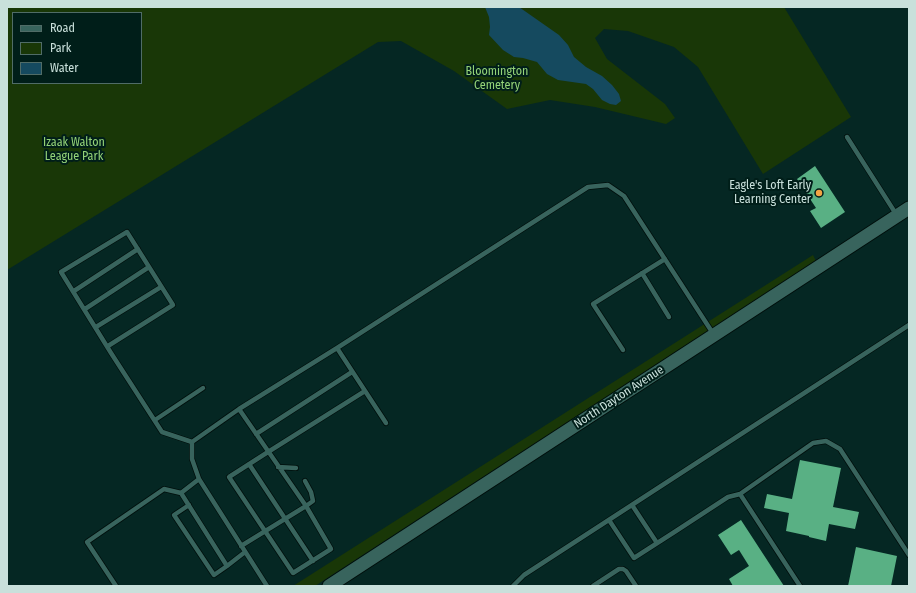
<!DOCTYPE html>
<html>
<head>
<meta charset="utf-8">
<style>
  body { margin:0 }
  #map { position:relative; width:916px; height:593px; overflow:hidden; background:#052723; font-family:"Fira Sans Condensed",sans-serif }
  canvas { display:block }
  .frame { position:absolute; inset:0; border:8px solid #c9e0db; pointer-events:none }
  .legend { position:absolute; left:12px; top:12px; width:130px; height:72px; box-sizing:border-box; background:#001e19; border:1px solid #506c67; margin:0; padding:5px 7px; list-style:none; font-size:12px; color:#c9e0db }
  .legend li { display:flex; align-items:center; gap:8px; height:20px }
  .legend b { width:20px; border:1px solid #506c67 }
</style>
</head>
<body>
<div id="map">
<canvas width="916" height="593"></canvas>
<div class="frame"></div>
<ul class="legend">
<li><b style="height:5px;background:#38645d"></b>Road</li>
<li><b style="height:11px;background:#193707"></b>Park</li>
<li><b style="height:11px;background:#154a5f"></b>Water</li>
</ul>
</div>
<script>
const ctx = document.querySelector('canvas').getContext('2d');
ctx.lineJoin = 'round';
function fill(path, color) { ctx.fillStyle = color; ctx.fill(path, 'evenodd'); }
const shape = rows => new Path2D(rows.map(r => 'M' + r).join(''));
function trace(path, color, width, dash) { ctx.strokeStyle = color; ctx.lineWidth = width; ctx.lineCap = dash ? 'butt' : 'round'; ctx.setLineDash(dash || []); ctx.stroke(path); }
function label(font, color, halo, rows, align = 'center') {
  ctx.font = font + ' "Fira Sans Condensed",sans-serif'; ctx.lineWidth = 4; ctx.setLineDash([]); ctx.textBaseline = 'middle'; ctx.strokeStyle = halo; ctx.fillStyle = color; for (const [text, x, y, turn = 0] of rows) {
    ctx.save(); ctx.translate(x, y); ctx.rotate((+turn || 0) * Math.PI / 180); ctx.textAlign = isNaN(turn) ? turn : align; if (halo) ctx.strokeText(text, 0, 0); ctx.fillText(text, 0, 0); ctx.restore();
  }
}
const green = shape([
  [7,7,784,7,851,117,763,174,698,67,674,47,628,31,604,29,595,38,607,59,665,104,675,118,666,124,595,107,550,100,507,109,454,71,401,41,378,42,7,270],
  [13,13,141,13,141,83,13,83],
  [813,255,816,261,315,586,293,586]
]);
const water = shape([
  [485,7,519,7,559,35,568,45,574,57,586,67,602,76,612,85,619,94,621,101,616,105,610,104,602,100,593,89,586,84,558,80,547,74,537,62,523,58,514,57,503,50,489,35,490,27,489,17]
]);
const building = shape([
  [815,166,845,212,821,228,810,211,816,208,797,179],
  [800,460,841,468,833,507,859,512,855,529,829,524,826,541,809,537,809,536,786,531,789,513,764,508,767,494,792,499],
  [741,520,784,586,733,586,729,579,749,566,739,550,731,555,718,535],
  [856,547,897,556,891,586,848,586]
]);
const service = shape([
  [847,137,896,214],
  [642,273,669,317],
  [74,291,138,249],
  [85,309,149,267],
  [96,327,161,287],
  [108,346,173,305,127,232,61,272,111,353,162,432,192,442],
  [337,348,386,423],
  [623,350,593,304,665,259],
  [155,420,203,388],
  [256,434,352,372],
  [249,464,313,561],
  [278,467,296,468],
  [199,479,192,459,192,442,239,409],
  [305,481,311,492,313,501,306,506,331,549,293,573,229,477,268,452,365,391],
  [740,494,800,586],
  [189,505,174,515,214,575,227,566],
  [632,505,657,543],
  [609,520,634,558,676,531,728,497,740,494,813,443,826,441,840,449,909,555],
  [241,546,306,506,239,409,337,348,588,187,608,185,624,196,714,335],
  [245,552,227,566,181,493,199,479,267,586],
  [116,586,87,542,164,489,181,493],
  [513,586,524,575,909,325],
  [593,586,619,569,623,569,626,571,636,586]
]);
const secondary = shape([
  [329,586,909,208]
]);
const markers = [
  [819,193,4,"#f3a443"]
];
const parkNames = [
  ["Bloomington",497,72],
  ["Cemetery",497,86],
  ["Izaak Walton",74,143],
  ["League Park",74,157]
];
const poiNames = [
  ["Eagle's Loft Early",811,186],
  ["Learning Center",811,200]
];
const streetNames = [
  ["North Dayton Avenue",619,397,-33]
];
fill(green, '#193707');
fill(water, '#154a5f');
fill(building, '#59b084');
trace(service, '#000f0c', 6);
trace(secondary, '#000f0c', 15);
trace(service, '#38645d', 4.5);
trace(secondary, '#38645d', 13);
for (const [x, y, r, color] of markers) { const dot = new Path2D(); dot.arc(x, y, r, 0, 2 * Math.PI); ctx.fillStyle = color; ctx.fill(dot); trace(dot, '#001e19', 1.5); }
label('12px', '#94d378', '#001e19', parkNames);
label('12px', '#c9e0db', '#001e19', poiNames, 'right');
label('12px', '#c9e0db', '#001e19', streetNames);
</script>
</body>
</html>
